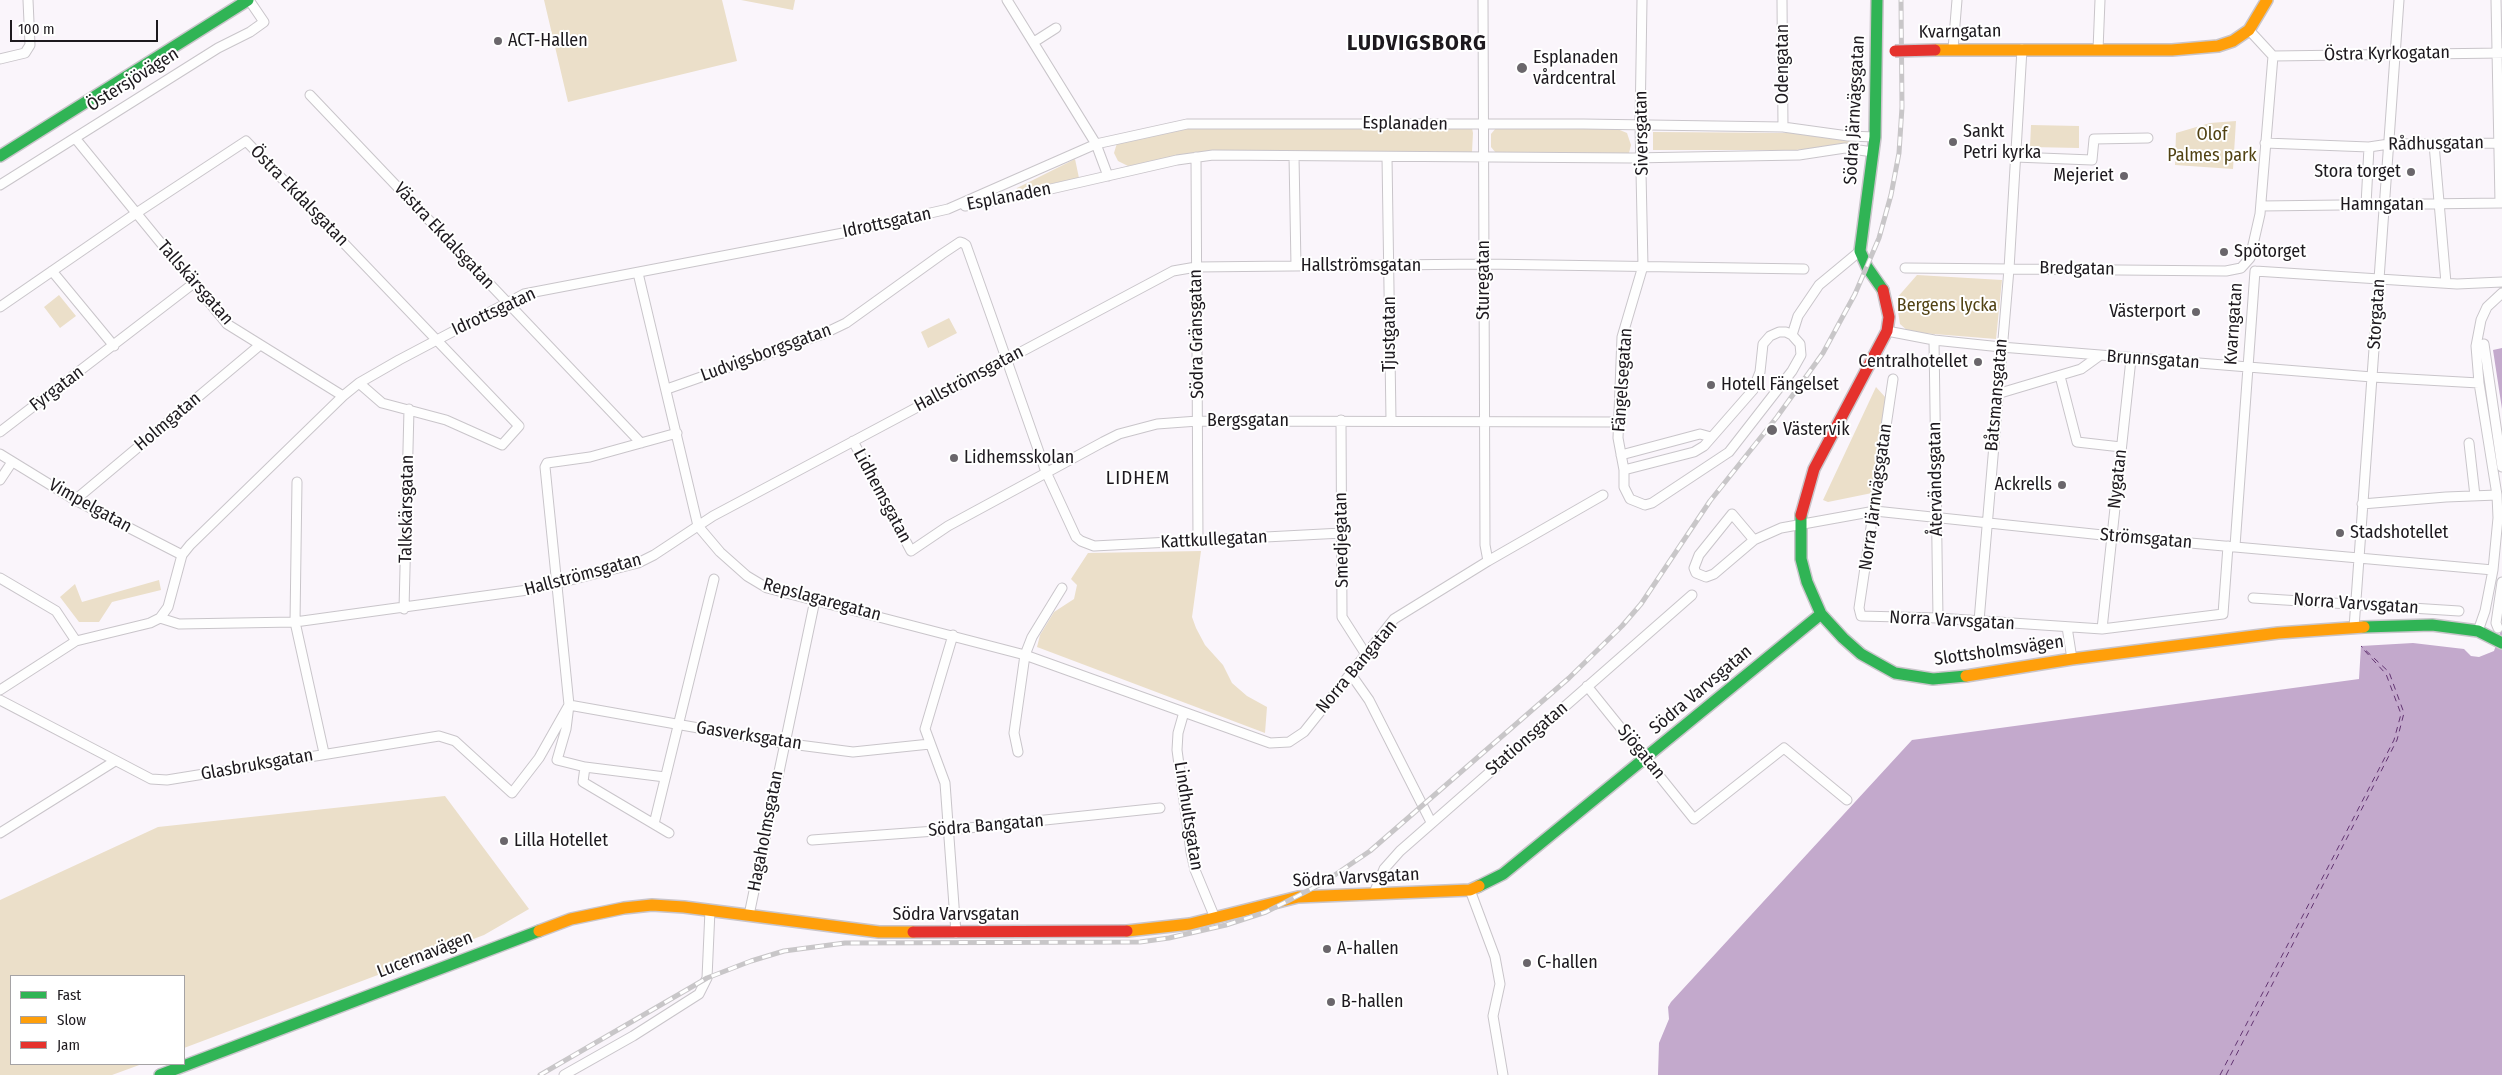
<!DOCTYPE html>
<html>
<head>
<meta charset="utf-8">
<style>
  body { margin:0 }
  #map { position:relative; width:2502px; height:1075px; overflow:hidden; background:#faf5fb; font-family:"Fira Sans Condensed",sans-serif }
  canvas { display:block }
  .legend { position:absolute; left:10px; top:975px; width:175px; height:90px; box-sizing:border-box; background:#fff; border:1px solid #a5a3a5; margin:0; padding:6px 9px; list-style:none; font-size:15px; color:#1d191e }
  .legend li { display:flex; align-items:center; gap:10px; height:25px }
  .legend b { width:25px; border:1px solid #a5a3a5 }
  .scale { position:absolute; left:10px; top:20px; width:148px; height:22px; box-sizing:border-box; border:2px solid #1d191e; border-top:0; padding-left:6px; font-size:15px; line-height:18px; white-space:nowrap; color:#1d191e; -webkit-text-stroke:4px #fff; paint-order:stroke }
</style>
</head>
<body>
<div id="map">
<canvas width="2502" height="1075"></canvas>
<ul class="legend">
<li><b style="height:6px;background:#30b455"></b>Fast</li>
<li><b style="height:6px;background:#ff9f0a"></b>Slow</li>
<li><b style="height:6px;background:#e5322d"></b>Jam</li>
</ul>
<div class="scale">100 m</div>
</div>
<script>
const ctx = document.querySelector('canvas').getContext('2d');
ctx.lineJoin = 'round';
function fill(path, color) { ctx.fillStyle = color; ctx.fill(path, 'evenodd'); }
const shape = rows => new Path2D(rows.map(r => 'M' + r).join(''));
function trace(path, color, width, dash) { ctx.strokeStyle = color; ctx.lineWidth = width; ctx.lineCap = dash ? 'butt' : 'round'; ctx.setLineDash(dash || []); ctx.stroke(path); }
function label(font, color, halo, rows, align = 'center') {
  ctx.font = font + ' "Fira Sans Condensed",sans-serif'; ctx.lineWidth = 4; ctx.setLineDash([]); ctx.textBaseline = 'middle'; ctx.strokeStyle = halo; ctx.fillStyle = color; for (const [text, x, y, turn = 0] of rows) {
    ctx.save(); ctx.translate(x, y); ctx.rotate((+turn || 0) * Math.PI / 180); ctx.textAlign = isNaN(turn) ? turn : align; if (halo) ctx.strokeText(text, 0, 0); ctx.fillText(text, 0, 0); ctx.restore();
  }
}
const green = shape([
  [544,0,722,0,737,61,568,102],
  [741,0,795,0,793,10],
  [2236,121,2233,169,2175,165,2176,133,2210,123],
  [2031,125,2079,126,2079,148,2030,147],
  [1202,127,1472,128,1473,133,1472,152,1200,152,1128,166,1118,161,1114,153,1117,143,1177,130],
  [1496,128,1615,128,1627,133,1631,145,1629,153,1496,153,1491,147,1491,134],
  [1653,132,1798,133,1850,140,1850,144,1796,150,1653,150],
  [1075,159,1079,178,1016,191,1017,188],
  [1917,275,2002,280,1996,339,1909,332,1900,324,1896,299],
  [59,295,76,316,60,328,44,307],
  [949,318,957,333,928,348,921,332],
  [1876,387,1886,398,1872,493,1828,502,1823,500],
  [1201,551,1192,617,1196,628,1205,645,1223,665,1232,683,1247,696,1267,707,1265,733,1037,647,1040,635,1054,612,1074,599,1077,585,1071,579,1088,553],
  [159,580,161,590,112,602,99,622,79,622,60,597,75,584,82,602],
  [445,796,529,909,484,935,184,1048,184,976,11,976,11,1064,142,1064,112,1075,0,1075,0,900,158,827]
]);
const water = shape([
  [2502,348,2502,409,2493,350],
  [2502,627,2502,1075,1658,1075,1659,1043,1669,1019,1668,1007,1671,1002,1912,740,2359,679,2361,646,2413,643,2464,649,2471,656,2479,657,2494,651]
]);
const ferry = shape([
  [2220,1075,2394,740,2401,714,2386,674,2364,650],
  [2226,1075,2397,740,2404,713,2389,672,2361,646]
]);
const street = shape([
  [1007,0,1096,144,1108,176],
  [1483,0,1485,545,1488,561],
  [1782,0,1783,127],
  [2496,0,2500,203],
  [1034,42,1056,28],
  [1953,49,1957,0],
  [2098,50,2100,0],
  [2273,56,2502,53],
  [0,59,25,53,30,45,28,0],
  [310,95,641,443],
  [75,138,227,324,343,396],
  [2265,143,2369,147,2389,144,2502,143],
  [2434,144,2446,283],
  [1294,156,1296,266],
  [1196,157,1198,541],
  [1387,157,1391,420],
  [2015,157,2092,160,2094,139,2148,138],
  [0,185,218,48,250,32,264,22,249,0],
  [2366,205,2369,147],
  [965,206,1029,194,1177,160,1213,155,1632,158,1799,155,1845,148,1873,152],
  [2261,206,2502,203],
  [1905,268,2226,271,2241,268,2250,258,2260,214,2273,56,2249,30],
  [52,271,114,346],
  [2255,271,2457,284,2502,282],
  [638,273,698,526,720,552,747,576,767,588,1025,655,1270,743,1289,742,1304,732,1394,619,1488,561,1603,495],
  [0,307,135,214,246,141,519,426,502,445,446,420,382,403,359,383],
  [1887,331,1934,340,2001,347,2372,377,2479,383],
  [1792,335,1798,316,1819,285,1860,251],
  [1934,340,1938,618],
  [2484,344,2502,467],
  [2060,376,2077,442,2121,447],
  [1893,379,1859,608,1861,616,1938,618,2102,629,2223,614,2228,546],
  [667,389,823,334,846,323,942,254,960,242,963,243,966,245,993,321,1046,472,1076,537,1081,541,1094,546,1342,533],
  [1997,394,2081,369,2099,356],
  [1341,420,1342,617,1365,653],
  [0,432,194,283],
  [853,441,911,551,948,526,1103,442,1119,434,1157,424,1198,421,1618,422],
  [2469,443,2475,496],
  [0,454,75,500,182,555],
  [1621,455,1700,434,1711,437],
  [1624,470,1694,452,1704,446,1753,390,1760,372,1763,344,1770,336,1779,332,1786,332,1792,335,1800,344,1801,355,1792,371,1729,452,1652,503,1645,505,1630,499,1624,487,1624,470,1618,438,1622,337,1643,266,1640,125,1642,0],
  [0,480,12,462],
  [297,482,295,622,324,753],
  [75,500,260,345],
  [2362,504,2446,497,2497,495],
  [1754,540,1732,514,1699,555,1694,568,1696,573,1706,577,1714,574,1754,540,1781,528,1875,511,2112,536,2493,570],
  [2235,546,2255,271],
  [0,578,56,611,76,641],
  [2253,598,2459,611],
  [404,609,409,409],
  [160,618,179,624,295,622,535,589,638,563,654,555,713,516,1173,271,1196,267,1484,264,1804,269],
  [1979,621,2009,269,2022,49],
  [2067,627,2072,659],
  [2354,628,2399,0],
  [2498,628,2496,623,2502,582],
  [2102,629,2131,359],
  [2478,631,2485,611,2493,570,2498,518,2497,495,2479,383,2476,346,2481,320,2487,307,2502,293],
  [953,635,925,729,945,783,956,933],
  [1350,673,1369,700,1431,822],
  [1587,686,1694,819,1784,748,1847,800],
  [0,690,76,641,150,623,160,618,168,607,182,555,190,545,343,396,359,383,399,360,524,294,843,233,948,209,1096,144,1187,124,1583,124,1783,127,1848,136,1875,137],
  [0,700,151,779,167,780,439,736,455,741,512,793,539,758,569,705,545,467,547,463,590,457,677,433],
  [1184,712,1178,733,1177,750,1191,852,1195,870,1215,918],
  [1018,752,1014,733,1025,655,1032,637,1062,588],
  [585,767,665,777],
  [654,824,714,579],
  [0,833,115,761],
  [669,833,583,782,585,767,557,760,566,729,569,705,783,743,853,752,930,744],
  [812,840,949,830,1160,808],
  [1470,890,1495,957,1500,984,1493,1016,1503,1075],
  [1374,893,1384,869,1400,851,1692,595],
  [749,915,815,600],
  [564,1075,633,1036,699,994,707,978,710,910]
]);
const fast = shape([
  [1877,0,1875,137,1860,251,1867,267,1883,290],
  [0,156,248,0],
  [1801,515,1801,559,1807,582,1821,614,1843,638,1861,654,1895,673,1933,679,1966,676],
  [2364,627,2432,625,2478,631,2502,643],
  [1479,886,1503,874,1821,614],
  [160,1075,539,931]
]);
const slow = shape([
  [1935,50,2172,50,2218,46,2233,41,2249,30,2267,0],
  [1966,676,2072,659,2278,633,2364,627],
  [539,931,571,919,624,908,652,905,684,907,879,932,913,932],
  [1127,931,1190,924,1298,897,1470,890,1479,886]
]);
const jam = shape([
  [1801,515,1814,469,1887,331,1889,317,1883,290],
  [913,932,1127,931]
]);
const rail = shape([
  [540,1075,707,978,751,961,784,951,845,943,1140,942,1169,938,1226,925,1266,912,1323,883,1370,851,1569,678,1622,626,1641,604,1710,501,1777,417,1823,353,1855,294,1879,238,1891,195,1899,153,1902,107,1901,0]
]);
const jamBridge = shape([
  [1895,51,1935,50]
]);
const markers = [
  [498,41,5,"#6a666b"],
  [1522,68,6,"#6a666b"],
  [1953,142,5,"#6a666b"],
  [2411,172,5,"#6a666b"],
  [2124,176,5,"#6a666b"],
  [2224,252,5,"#6a666b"],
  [2196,312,5,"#6a666b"],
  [1978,362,5,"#6a666b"],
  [1711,385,5,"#6a666b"],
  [1772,430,6,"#6a666b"],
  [954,458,5,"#6a666b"],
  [2062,485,5,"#6a666b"],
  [2340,533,5,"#6a666b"],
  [504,841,5,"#6a666b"],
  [1327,949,5,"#6a666b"],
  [1527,963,5,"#6a666b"],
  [1331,1002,5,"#6a666b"]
];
const streetNames = [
  ["Kvarngatan",1960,32,-1],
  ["Östra Kyrkogatan",2387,54,-1],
  ["Odengatan",1783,64,-90],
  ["Östersjövägen",133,80,-32],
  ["Södra Järnvägsgatan",1855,110,-87],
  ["Esplanaden",1405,124,1],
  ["Siversgatan",1642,133,-91],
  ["Rådhusgatan",2436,144,-1],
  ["Östra Ekdalsgatan",299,196,46],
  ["Esplanaden",1009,197,-11],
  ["Hamngatan",2382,205],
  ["Idrottsgatan",887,223,-12],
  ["Västra Ekdalsgatan",444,236,47],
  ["Hallströmsgatan",1361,266],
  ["Bredgatan",2077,269,1],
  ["Sturegatan",1484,280,-90],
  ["Tallskärsgatan",195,283,49],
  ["Idrottsgatan",494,312,-25],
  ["Storgatan",2377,314,-86],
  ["Kvarngatan",2234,324,-86],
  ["Södra Gränsgatan",1197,334,-91],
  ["Tjustgatan",1390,334,-90],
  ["Ludvigsborgsgatan",766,353,-20],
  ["Brunnsgatan",2153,360,4],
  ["Hallströmsgatan",969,379,-28],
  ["Fängelsegatan",1623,380,-86],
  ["Fyrgatan",57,389,-37],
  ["Båtsmansgatan",1997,395,-85],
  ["Bergsgatan",1248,421],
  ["Holmgatan",168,422,-40],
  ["Återvändsgatan",1936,479,-91],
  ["Nygatan",2118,479,-84],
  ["Lidhemsgatan",882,496,62],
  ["Norra Järnvägsgatan",1876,497,-82],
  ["Vimpelgatan",90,506,29],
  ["Talkskärsgatan",407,509,-89],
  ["Strömsgatan",2146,539,5],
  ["Kattkullegatan",1214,540,-3],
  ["Smedjegatan",1342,540,-91],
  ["Hallströmsgatan",583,575,-15],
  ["Repslagaregatan",822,600,15],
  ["Norra Varvsgatan",2356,604,4],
  ["Norra Varvsgatan",1952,621,3],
  ["Slottsholmsvägen",1999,651,-8],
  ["Norra Bangatan",1357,667,-50],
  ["Södra Varvsgatan",1701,690,-40],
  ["Gasverksgatan",749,736,9],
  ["Stationsgatan",1527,739,-41],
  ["Sjögatan",1641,752,51],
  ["Glasbruksgatan",257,765,-10],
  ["Lindhultsgatan",1188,816,81],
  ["Södra Bangatan",986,826,-5],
  ["Hagaholmsgatan",766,831,-79],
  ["Södra Varvsgatan",1356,878,-3],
  ["Södra Varvsgatan",956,915],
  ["Lucernavägen",425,955,-21]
];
const poiNames = [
  ["ACT-Hallen",508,41],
  ["Esplanaden",1533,58],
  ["vårdcentral",1533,79],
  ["Sankt",1963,132],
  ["Petri kyrka",1963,153],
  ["Stora torget",2401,172,"right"],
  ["Mejeriet",2114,176,"right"],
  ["Spötorget",2234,252],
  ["Västerport",2186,312,"right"],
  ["Centralhotellet",1968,362,"right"],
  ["Hotell Fängelset",1721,385],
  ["Västervik",1783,430],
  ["Lidhemsskolan",964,458],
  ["Ackrells",2052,485,"right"],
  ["Stadshotellet",2350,533],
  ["Lilla Hotellet",514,841],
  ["A-hallen",1337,949],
  ["C-hallen",1537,963],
  ["B-hallen",1341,1002]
];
const parkNames = [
  ["Olof",2212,135],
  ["Palmes park",2212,156],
  ["Bergens lycka",1947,306]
];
const neighbourhoodNames = [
  ["LIDHEM",1138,479]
];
const districtNames = [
  ["LUDVIGSBORG",1417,44]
];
fill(green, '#ebdfc9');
fill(water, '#c3a9cc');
trace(ferry, '#633572', 1, [6, 5]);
trace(street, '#c9c5ca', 11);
trace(fast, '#c9c5ca', 14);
trace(slow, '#c9c5ca', 14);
trace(jam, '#c9c5ca', 14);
trace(street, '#fefefe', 9);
trace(fast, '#30b455', 11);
trace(slow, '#ff9f0a', 11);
trace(jam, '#e5322d', 11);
trace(rail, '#c8c6c8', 5);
trace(rail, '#fff', 3, [9]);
trace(jamBridge, '#c9c5ca', 14, []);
trace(jamBridge, '#e5322d', 11);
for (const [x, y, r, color] of markers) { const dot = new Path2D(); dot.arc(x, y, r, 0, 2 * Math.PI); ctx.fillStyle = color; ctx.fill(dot); trace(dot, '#fff', 2); }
label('18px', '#1d191e', '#fff', streetNames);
label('18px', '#1d191e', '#fff', poiNames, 'left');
label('18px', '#514213', '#fff', parkNames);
ctx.letterSpacing = '1px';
label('19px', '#1d191e', '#fff', neighbourhoodNames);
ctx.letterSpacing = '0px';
ctx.letterSpacing = '1px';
label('bold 22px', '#1d191e', '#fff', districtNames);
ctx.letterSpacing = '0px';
</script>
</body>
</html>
